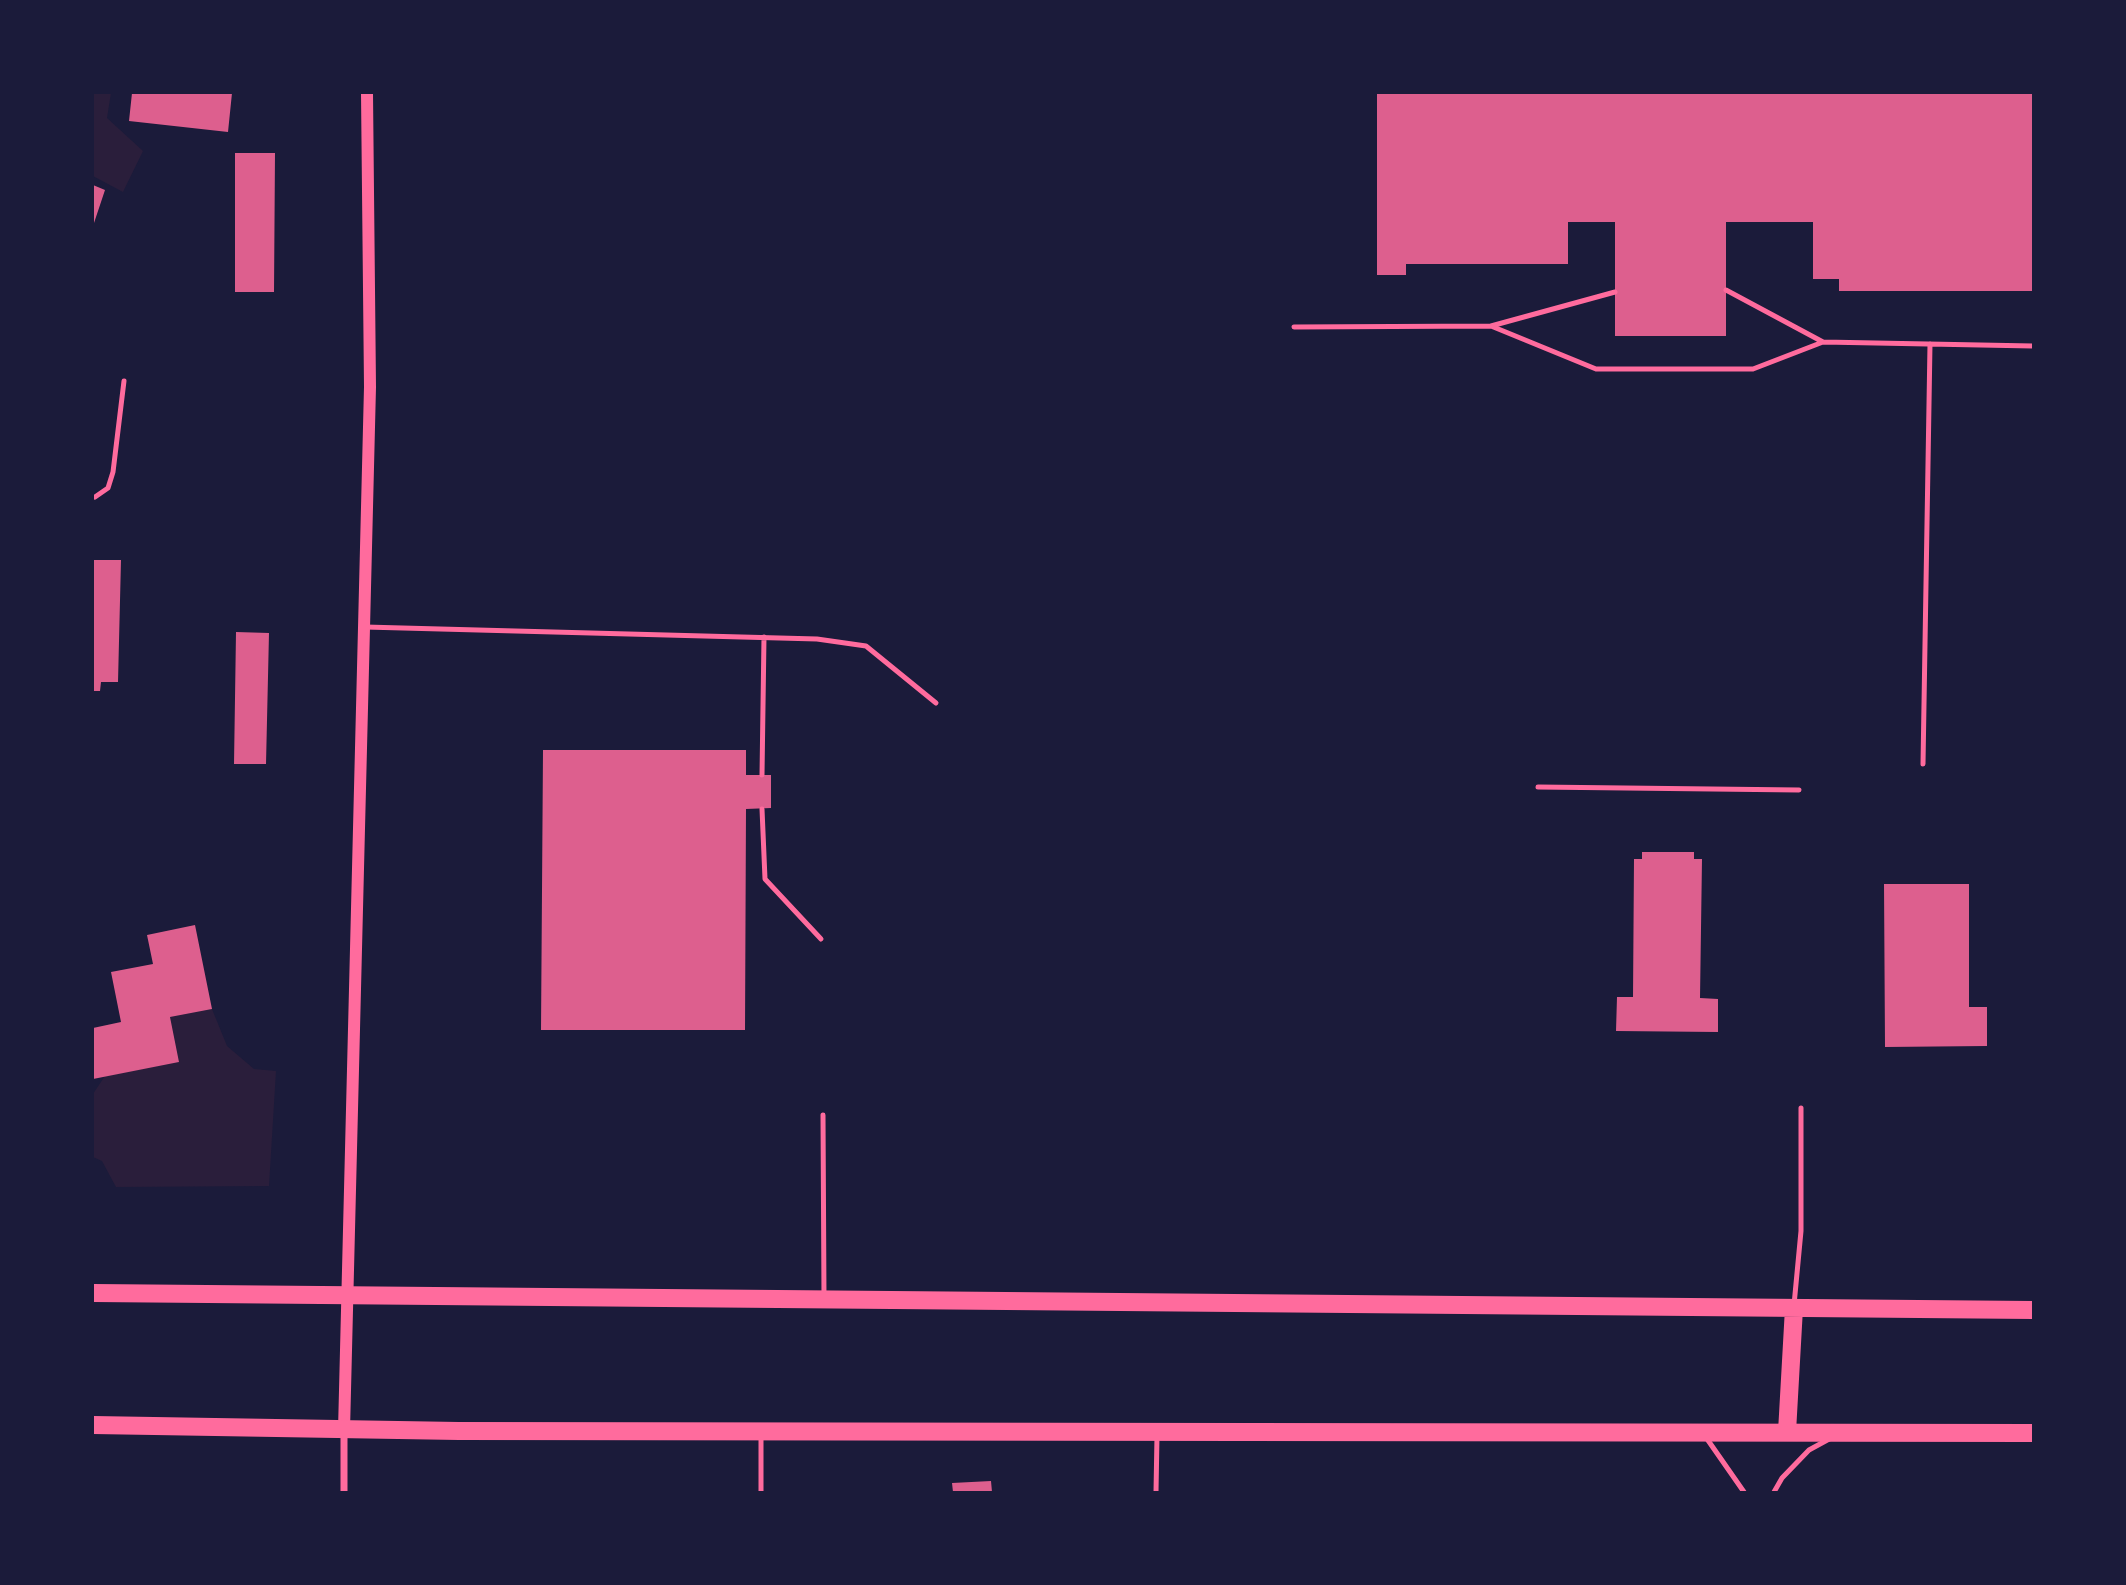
<!DOCTYPE html>
<html>
<head>
<meta charset="utf-8">
<style>
  body { margin:0 }
  #map { position:relative; width:2126px; height:1585px; overflow:hidden; background:#1b1b3a; font-family:Roboto,sans-serif }
  canvas { display:block }
  .frame { position:absolute; inset:0; border:94px solid #1b1b3a; pointer-events:none }
</style>
</head>
<body>
<div id="map">
<canvas width="2126" height="1585"></canvas>
<div class="frame"></div>
</div>
<script>
const ctx = document.querySelector('canvas').getContext('2d');
ctx.lineJoin = 'round';
function fill(path, color) { ctx.fillStyle = color; ctx.fill(path, 'evenodd'); }
const shape = rows => new Path2D(rows.map(r => 'M' + r).join(''));
function trace(path, color, width, dash) { ctx.strokeStyle = color; ctx.lineWidth = width; ctx.lineCap = dash ? 'butt' : 'round'; ctx.setLineDash(dash || []); ctx.stroke(path); }
const green = shape([
  [93,93,111,93,107,118,143,151,123,192,93,176],
  [212,1009,227,1046,254,1069,276,1071,269,1186,116,1187,102,1161,93,1157,93,1094,105,1076,179,1062,170,1017]
]);
const building = shape([
  [132,93,232,93,228,132,129,121],
  [1377,93,2033,93,2033,291,1839,291,1839,279,1813,279,1813,222,1726,222,1726,336,1615,336,1615,222,1568,222,1568,264,1406,264,1406,275,1377,275],
  [235,153,275,153,274,292,235,292],
  [93,185,105,190,93,226],
  [93,560,121,560,118,682,101,682,100,691,93,691],
  [236,632,269,633,266,764,234,764],
  [543,750,746,750,746,775,771,775,771,808,746,809,745,1030,541,1030],
  [1642,852,1694,852,1694,859,1702,859,1700,998,1718,999,1718,1032,1616,1031,1617,997,1633,997,1634,859,1642,859],
  [1884,884,1969,884,1969,1007,1987,1007,1987,1046,1885,1047],
  [195,925,212,1009,170,1017,179,1062,93,1079,93,1028,121,1022,111,972,153,964,147,935],
  [991,1481,992,1492,953,1492,952,1483]
]);
const service = shape([
  [1726,290,1823,342],
  [1491,326,1615,292],
  [1294,327,1491,326,1596,369,1753,369,1823,342,2033,346],
  [95,497,108,488,113,472,124,381],
  [365,627,817,639,866,646,936,703],
  [1923,764,1930,344],
  [762,775,764,637],
  [1538,787,1799,790],
  [762,809,765,879,821,939],
  [823,1115,824,1298],
  [1794,1305,1801,1231,1801,1108],
  [1705,1436,1744,1492],
  [761,1492,761,1434],
  [1156,1492,1157,1436],
  [1774,1492,1782,1478,1809,1450,1831,1438]
]);
const minor = shape([
  [344,1431,344,1492]
]);
const tertiary = shape([
  [344,1430,370,387,367,93]
]);
const primary = shape([
  [93,1293,2033,1310],
  [93,1425,459,1431,2033,1433],
  [1787,1432,1794,1308]
]);
fill(green, '#2a1e3b');
fill(building, '#dd5f8e');
trace(service, '#ff6b9d', 5);
trace(minor, '#ff6b9d', 7);
trace(tertiary, '#ff6b9d', 12);
trace(primary, '#ff6b9d', 18);
</script>
</body>
</html>
